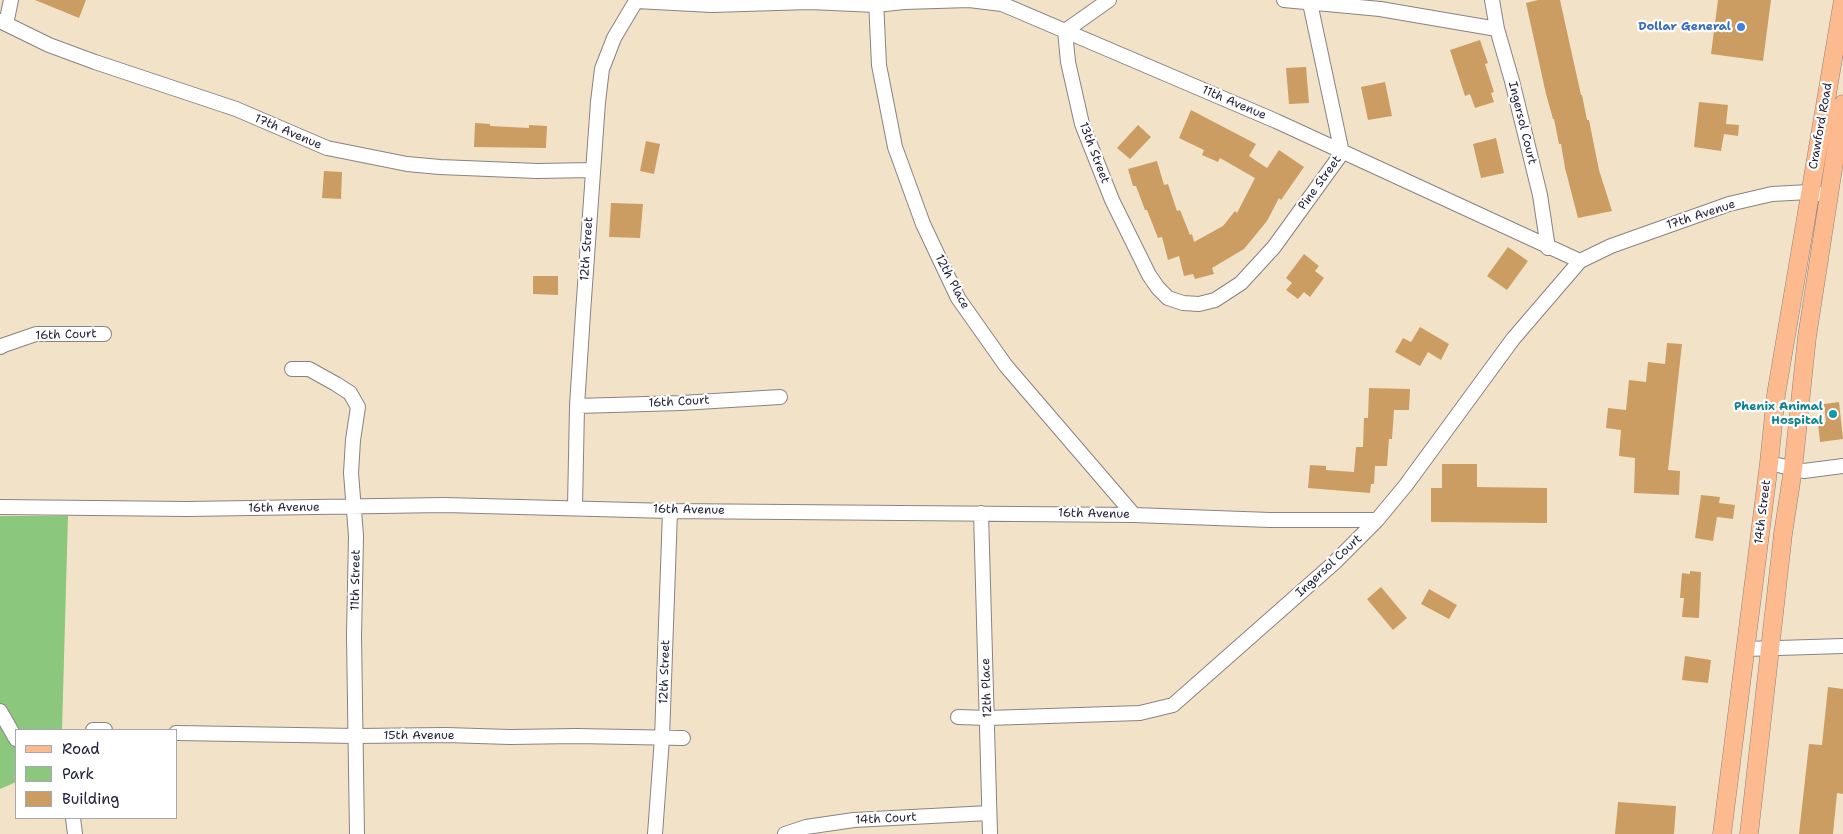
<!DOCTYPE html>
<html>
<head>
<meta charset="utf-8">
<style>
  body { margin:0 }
  #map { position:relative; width:1843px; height:834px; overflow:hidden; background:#f2e3c8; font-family:"Shantell Sans",sans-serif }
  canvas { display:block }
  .legend { position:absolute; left:15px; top:729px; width:162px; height:90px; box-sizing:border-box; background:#fff; border:1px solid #a7a7b1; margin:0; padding:6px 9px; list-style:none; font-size:15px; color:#22223b }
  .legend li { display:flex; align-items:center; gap:10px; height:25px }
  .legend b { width:25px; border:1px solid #a7a7b1 }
</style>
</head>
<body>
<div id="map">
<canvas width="1843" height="834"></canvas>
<ul class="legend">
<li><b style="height:6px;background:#fcba8e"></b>Road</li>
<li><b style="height:14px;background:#8bc87d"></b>Park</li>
<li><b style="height:14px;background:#cb9d62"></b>Building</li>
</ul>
</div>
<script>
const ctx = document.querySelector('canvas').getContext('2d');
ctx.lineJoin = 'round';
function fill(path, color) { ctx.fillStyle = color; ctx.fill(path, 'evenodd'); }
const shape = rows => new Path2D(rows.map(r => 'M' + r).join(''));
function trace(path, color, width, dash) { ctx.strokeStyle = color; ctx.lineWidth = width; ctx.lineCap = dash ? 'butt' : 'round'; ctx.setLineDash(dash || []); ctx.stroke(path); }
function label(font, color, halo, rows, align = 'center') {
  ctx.font = font + ' "Shantell Sans",sans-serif'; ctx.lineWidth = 4.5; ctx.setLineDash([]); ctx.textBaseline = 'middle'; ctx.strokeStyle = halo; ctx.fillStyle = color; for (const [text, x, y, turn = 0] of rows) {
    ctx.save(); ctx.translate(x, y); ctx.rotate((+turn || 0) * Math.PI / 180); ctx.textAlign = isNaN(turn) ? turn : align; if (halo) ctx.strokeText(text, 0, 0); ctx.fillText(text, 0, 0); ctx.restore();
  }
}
const green = shape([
  [0,516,68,516,62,730,16,730,16,782,0,789]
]);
const building = shape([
  [35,0,86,0,79,18],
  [1538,0,1560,0,1581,95,1582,95,1587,120,1589,120,1599,170,1612,211,1578,218,1565,168,1561,144,1559,144,1554,119,1553,119,1546,94,1526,3],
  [1718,0,1771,0,1763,61,1711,54],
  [1480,40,1488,63,1485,64,1494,92,1491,93,1494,102,1475,108,1470,94,1465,96,1450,50],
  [1306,67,1309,103,1289,104,1286,68],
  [1385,82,1392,116,1368,120,1361,87],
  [1699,102,1728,105,1726,124,1739,125,1738,136,1724,134,1721,151,1694,147],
  [1191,110,1256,144,1249,156,1267,168,1279,150,1304,167,1281,200,1279,198,1267,221,1244,249,1212,268,1214,274,1195,279,1193,274,1184,276,1179,256,1168,260,1162,237,1158,238,1147,210,1145,210,1136,186,1133,186,1128,169,1157,161,1164,185,1168,184,1177,211,1180,210,1190,235,1192,234,1194,242,1223,226,1235,211,1237,213,1255,178,1220,158,1218,162,1202,155,1204,150,1179,138],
  [475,123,490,124,490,126,529,128,529,125,547,126,546,148,474,147],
  [1138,125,1151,137,1130,159,1117,148],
  [1496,138,1504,173,1481,178,1473,144],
  [646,141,660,144,654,174,640,171],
  [324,171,342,172,341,199,322,198],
  [611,203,643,204,640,238,609,237],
  [1508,247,1528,261,1507,290,1487,276],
  [1304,254,1319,266,1315,271,1324,278,1310,297,1304,292,1298,299,1286,290,1292,283,1286,278],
  [533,276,558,276,558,295,533,294],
  [1420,327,1449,344,1441,360,1428,352,1420,366,1395,352,1403,338,1411,342],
  [1667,343,1682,344,1668,470,1680,471,1679,495,1634,493,1635,458,1619,456,1621,430,1606,428,1608,408,1626,410,1629,380,1646,382,1648,362,1665,364],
  [1369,388,1410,389,1409,410,1394,410,1392,439,1389,439,1387,466,1375,466,1374,484,1371,484,1370,493,1308,488,1310,465,1326,466,1326,470,1354,472,1356,447,1363,447,1364,418,1368,418],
  [1839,402,1843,439,1820,442,1818,423,1826,422,1824,404],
  [1442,464,1477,464,1477,487,1547,488,1547,523,1431,522,1431,488,1442,488],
  [1701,495,1720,497,1719,503,1735,505,1733,519,1717,517,1713,541,1695,538],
  [1690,571,1701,572,1699,618,1682,617,1684,598,1680,598,1682,573,1690,574],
  [1381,587,1407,618,1393,630,1367,599],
  [1429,589,1457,605,1449,619,1421,604],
  [1685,656,1711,660,1708,683,1682,680],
  [1828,687,1843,689,1843,794,1837,793,1833,834,1799,834,1809,744,1822,745],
  [1618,802,1676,806,1674,834,1615,834]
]);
const minor = shape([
  [876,0,879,65,895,147,923,224,958,298,1006,366,1134,515],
  [1284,0,1380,9,1497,29],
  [1492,0,1497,29,1512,81,1540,195,1548,248],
  [636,1,712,5,810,2,876,5,904,2,969,0,1002,4,1276,121,1580,261],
  [0,21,49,45,95,62,236,109,327,148,407,164,440,167,537,171,593,170],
  [6,24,11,0],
  [1065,31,1068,62,1082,124,1112,200,1149,275,1158,288,1168,298,1183,303,1199,304,1215,300,1241,283,1274,247,1342,153,1310,3],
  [1065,31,1109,0],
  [0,347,4,345,36,334,104,334],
  [292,369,309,369,336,384,350,393,358,407,353,440,351,473,356,536,354,636,357,834],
  [577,406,681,403,780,397],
  [1769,463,1804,471,1843,466],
  [0,507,187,509,444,505,670,511,1134,515,1270,520,1377,520],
  [575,507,577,406,583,313,598,102,602,69,614,38,636,1],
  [981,513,990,834],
  [1746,649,1843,646],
  [0,711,16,739],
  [958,717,988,718,1140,713,1173,705,1334,563,1377,520,1406,485,1513,339,1580,261,1611,246,1729,204,1772,194,1809,192,1820,194],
  [93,730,105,730],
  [176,733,356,736,446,735,510,737,576,736,683,738],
  [73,818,75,834],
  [655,834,662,738,670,511],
  [785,834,806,827,854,820,989,813]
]);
const major = shape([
  [1722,834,1769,463,1776,395,1843,0],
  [1749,834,1783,534,1793,469,1807,337,1843,104]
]);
const markers = [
  [1741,27,5,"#3f7fe0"],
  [1833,414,5,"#0f9aa8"]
];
const shopNames = [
  ["Dollar General",1731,27]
];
const streetNames = [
  ["11th Avenue",1234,103,23],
  ["Ingersol Court",1522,123,76],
  ["Crawford Road",1821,126,-80],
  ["17th Avenue",288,132,23],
  ["13th Street",1094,153,69],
  ["Pine Street",1320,183,-54],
  ["17th Avenue",1701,215,-18],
  ["12th Street",587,249,-86],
  ["12th Place",952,282,62],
  ["16th Court",66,335,-2],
  ["16th Court",679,402,-3],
  ["16th Avenue",284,508,-1],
  ["16th Avenue",689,510,1],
  ["14th Street",1763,512,-83],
  ["16th Avenue",1094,514,1],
  ["Ingersol Court",1329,566,-43],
  ["11th Street",356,580,-89],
  ["12th Street",665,672,-88],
  ["12th Place",987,688,-92],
  ["15th Avenue",419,736],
  ["14th Court",886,819,-3]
];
const cultureNames = [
  ["Phenix Animal",1823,407],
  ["Hospital",1823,421]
];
fill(green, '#8bc87d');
fill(building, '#cb9d62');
trace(minor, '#8a8282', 16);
trace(major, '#8a8282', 19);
trace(minor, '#fff', 14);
trace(major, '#fcba8e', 18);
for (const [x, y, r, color] of markers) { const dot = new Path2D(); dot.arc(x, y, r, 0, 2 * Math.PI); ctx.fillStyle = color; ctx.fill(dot); trace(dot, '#fff', 2); }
label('bold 12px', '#366cbe', '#fff', shopNames, 'right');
label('12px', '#22223b', '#fff', streetNames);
label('bold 12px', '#0d838f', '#fff', cultureNames, 'right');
</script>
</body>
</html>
